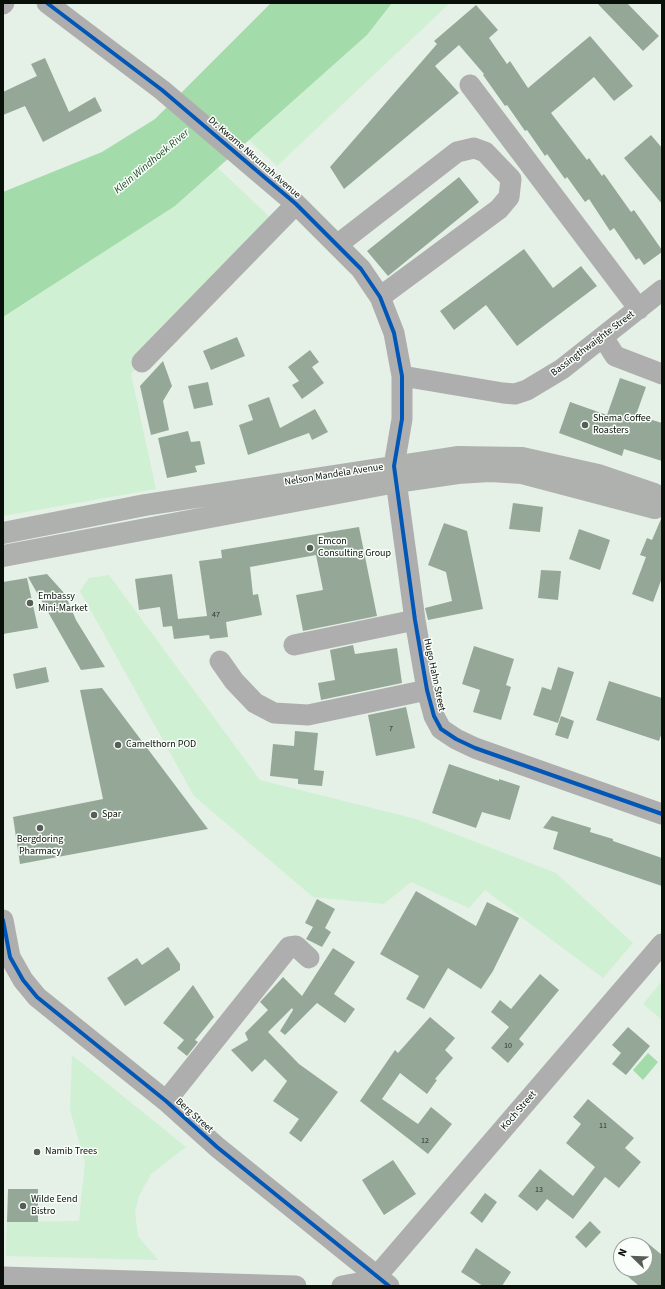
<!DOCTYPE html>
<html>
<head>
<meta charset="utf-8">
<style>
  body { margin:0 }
  #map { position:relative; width:665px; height:1289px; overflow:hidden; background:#e5f1e6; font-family:"Source Sans 3",sans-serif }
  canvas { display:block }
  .frame { position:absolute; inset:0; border:4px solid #09100a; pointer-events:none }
  .north { position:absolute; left:613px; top:1237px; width:40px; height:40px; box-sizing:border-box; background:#fafefa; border:1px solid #9a9f9a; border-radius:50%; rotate:293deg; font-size:11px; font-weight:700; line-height:16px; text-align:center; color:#09100a }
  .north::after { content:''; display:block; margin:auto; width:14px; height:18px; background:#565f57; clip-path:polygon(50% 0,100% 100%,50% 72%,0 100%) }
</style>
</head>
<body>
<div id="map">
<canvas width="665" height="1289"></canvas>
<div class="frame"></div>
<div class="north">N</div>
</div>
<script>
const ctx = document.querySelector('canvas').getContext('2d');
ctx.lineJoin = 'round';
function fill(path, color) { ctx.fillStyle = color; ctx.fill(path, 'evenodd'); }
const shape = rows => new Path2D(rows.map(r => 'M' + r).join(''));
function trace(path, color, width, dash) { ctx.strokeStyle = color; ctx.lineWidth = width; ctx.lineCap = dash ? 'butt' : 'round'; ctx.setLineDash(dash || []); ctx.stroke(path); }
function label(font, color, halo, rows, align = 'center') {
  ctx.font = font + ' "Source Sans 3",sans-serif'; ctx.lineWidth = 3; ctx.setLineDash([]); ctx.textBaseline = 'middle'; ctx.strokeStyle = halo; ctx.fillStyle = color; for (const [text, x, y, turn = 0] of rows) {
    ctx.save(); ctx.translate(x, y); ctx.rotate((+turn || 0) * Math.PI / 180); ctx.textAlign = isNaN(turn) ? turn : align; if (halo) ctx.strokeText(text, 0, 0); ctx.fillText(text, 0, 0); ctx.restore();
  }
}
const green = shape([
  [392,3,450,3,277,166,249,140,367,35],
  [218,168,277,224,131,374,156,489,3,516,3,317,175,206],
  [109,575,260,780,416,819,556,873,633,943,603,978,485,890,469,908,411,882,384,904,313,897,194,796,80,591,89,578],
  [662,981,662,1020,643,1004],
  [72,1055,186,1147,151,1174,139,1196,135,1212,138,1236,158,1260,6,1256,7,1222,79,1221,85,1162,70,1110]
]);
const water = shape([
  [271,3,392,3,367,35,175,206,3,317,3,192,102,152,155,119],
  [648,1053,658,1062,643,1080,633,1070]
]);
const building = shape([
  [597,3,627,3,659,36,643,51],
  [476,5,498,30,489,38,507,64,510,61,528,88,590,36,633,86,614,101,594,77,551,113,587,160,589,158,602,176,604,174,631,212,634,210,662,250,662,252,644,265,639,258,636,260,614,228,610,231,589,199,585,202,567,177,565,179,547,154,545,156,527,130,525,131,507,105,505,106,483,75,484,74,459,45,435,66,459,93,344,189,330,167,437,44,434,41],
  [45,58,69,112,95,97,102,111,43,142,25,106,3,115,3,92,37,76,31,64],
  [651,135,662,148,662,204,624,158],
  [459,177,479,202,388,276,367,251],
  [524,249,553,288,581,266,597,286,517,346,486,305,454,330,440,311],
  [237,337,245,356,211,370,203,351],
  [310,350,319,362,312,367,324,383,302,399,292,385,299,381,288,367],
  [163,361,172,386,163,401,169,430,151,435,140,386],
  [620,378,646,387,636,415,662,423,662,461,624,449,622,456,559,433,570,402,607,415],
  [208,382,213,405,194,409,188,386],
  [269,397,280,428,315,409,328,432,312,440,309,433,248,455,239,425,253,420,248,405],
  [188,431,191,442,200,441,205,464,195,466,197,472,167,478,158,438],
  [513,503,543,507,540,532,509,529],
  [661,519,662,578,653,602,632,594,646,557,640,555,647,538,652,540],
  [444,523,467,531,483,609,428,620,425,608,452,601,446,572,428,565],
  [359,527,377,616,303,631,296,595,323,590,316,555,250,567,253,595,258,594,262,615,226,622,228,637,210,639,209,635,174,639,172,626,163,627,160,607,139,610,135,579,172,574,178,619,207,616,199,561,222,558,221,550],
  [579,529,610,540,600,570,569,559],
  [541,570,561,571,558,600,538,598],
  [47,574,65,594,76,620,105,667,81,670,28,577],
  [27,578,38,628,3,634,3,582],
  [353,645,355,654,397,648,402,683,321,700,318,683,335,680,330,650],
  [474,646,514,659,506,685,511,687,501,720,473,712,480,690,462,684],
  [46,667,49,682,16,689,13,674],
  [558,667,574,672,558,723,533,715,542,687,551,690],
  [609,681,662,698,662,732,659,741,596,720],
  [102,688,208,829,20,864,13,817,103,799,80,690],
  [406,707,415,748,376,756,368,715],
  [561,716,574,721,568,739,555,735],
  [295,731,318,733,314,770,324,771,322,786,298,784,298,779,270,776,273,744,294,746],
  [449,764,499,781,499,779,520,786,510,820,482,812,476,828,432,813],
  [552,816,591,828,590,832,613,839,613,841,662,858,662,886,553,849,558,832,543,828],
  [416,891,476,926,487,902,519,918,493,971,481,989,448,968,424,1009,406,999,419,976,380,954],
  [317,899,335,909,325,928,331,932,322,947,306,939,313,927,305,923],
  [168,947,180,964,180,970,125,1006,107,978,137,958,142,965],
  [333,948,355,962,334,994,355,1009,345,1023,317,1003,285,1035,280,1031,293,1010,292,1008,268,1032,299,1064,338,1092,301,1142,289,1133,299,1119,273,1101,287,1081,265,1059,252,1072,231,1050,248,1040,245,1033,268,1010,260,1002,283,977,302,996],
  [540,974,559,990,519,1039,524,1044,508,1063,491,1048,509,1027,491,1012,500,1000,511,1009],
  [193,985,214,1017,195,1040,198,1042,187,1056,177,1048,184,1040,163,1023],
  [430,1017,455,1038,445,1050,453,1058,435,1079,437,1080,427,1094,400,1073,382,1099,418,1124,431,1107,452,1124,428,1154,360,1101,395,1050,398,1053],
  [628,1027,650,1046,626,1075,612,1064,621,1053,612,1045],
  [588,1099,634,1138,625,1148,641,1162,619,1188,605,1177,573,1219,547,1199,537,1211,518,1196,540,1169,573,1196,595,1167,566,1143,581,1124,573,1117],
  [393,1160,416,1194,384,1215,362,1180],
  [8,1189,38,1189,38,1222,7,1222],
  [485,1193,497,1202,482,1223,470,1213],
  [590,1221,601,1232,586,1248,575,1237],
  [645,1241,662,1255,662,1286,639,1286,619,1269,645,1269],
  [476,1248,511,1272,502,1286,483,1286,461,1272]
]);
const minor = shape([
  [47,3,162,90,263,176,296,204,361,269,380,297,394,333,402,376,402,419,394,466,415,620,427,690,434,716,441,729,456,739,475,748,662,814],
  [3,4,4,3],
  [470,85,639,309],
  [337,245,457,152,474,148,485,152,511,179,509,197,499,209,380,297],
  [603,337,615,356,662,374],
  [142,362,296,204],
  [402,376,503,393,515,394,527,390,562,369,662,290],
  [294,645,415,620],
  [220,661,234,681,255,703,274,713,308,715,427,690],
  [3,920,10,957,23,980,37,997,166,1101,217,1147,389,1286],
  [166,1101,289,947,296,946,309,958],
  [3,1277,296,1286],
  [342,1286,364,1282,376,1277,662,944]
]);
const major = shape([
  [3,533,145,505,457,457,522,458,598,475,654,494,662,498],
  [3,556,396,482,458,473,490,471,522,473,655,508]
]);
const cycleway = shape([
  [47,3,162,90,263,176,296,204,361,269,380,297,394,333,402,376,402,419,394,466,415,620,427,690,434,716,441,729,456,739,475,748,662,814],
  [3,920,10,957,23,980,37,997,166,1101,217,1147,389,1286]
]);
const markers = [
  [585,425,4,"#565f57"],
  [310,548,4,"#565f57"],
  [30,603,4,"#565f57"],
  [118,745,4,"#565f57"],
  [94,815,4,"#565f57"],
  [40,828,4,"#565f57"],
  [37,1152,4,"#565f57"],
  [23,1206,4,"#565f57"]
];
const numberNames = [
  ["47",216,615],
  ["7",391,729],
  ["10",508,1046],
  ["11",603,1126],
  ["12",425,1141],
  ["13",539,1190]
];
const streetNames = [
  ["Dr. Kwame Nkrumah Avenue",254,158,41],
  ["Bassingthwaighte Street",593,344,-37],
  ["Nelson Mandela Avenue",334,475,-9],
  ["Hugo Hahn Street",434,675,78],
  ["Koch Street",519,1111,-49],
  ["Berg Street",194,1116,42]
];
const poiNames = [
  ["Shema Coffee",593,419],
  ["Roasters",593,431],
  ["Emcon",318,542],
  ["Consulting Group",318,554],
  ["Embassy",38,597],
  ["Mini-Market",38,609],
  ["Camelthorn POD",126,745],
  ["Spar",102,815],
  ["Bergdoring",40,840,"center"],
  ["Pharmacy",40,852,"center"],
  ["Namib Trees",45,1152],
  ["Wilde Eend",31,1200],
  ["Bistro",31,1212]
];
const waterNames = [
  ["Klein Windhoek River",152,162,-40]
];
fill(green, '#cff0d2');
fill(water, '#a4dbaa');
fill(building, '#95a898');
trace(minor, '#afaeaf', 21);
trace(major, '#afb1af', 22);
trace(cycleway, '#0057b8', 4);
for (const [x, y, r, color] of markers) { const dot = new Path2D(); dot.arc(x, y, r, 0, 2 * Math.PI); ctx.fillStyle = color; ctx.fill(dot); trace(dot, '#fafefa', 1.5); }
label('8px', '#2c362e', null, numberNames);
label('10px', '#09100a', '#fafefa', streetNames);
label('10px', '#09100a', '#fafefa', poiNames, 'left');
label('italic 11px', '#1a4d22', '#fafefa', waterNames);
</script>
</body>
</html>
